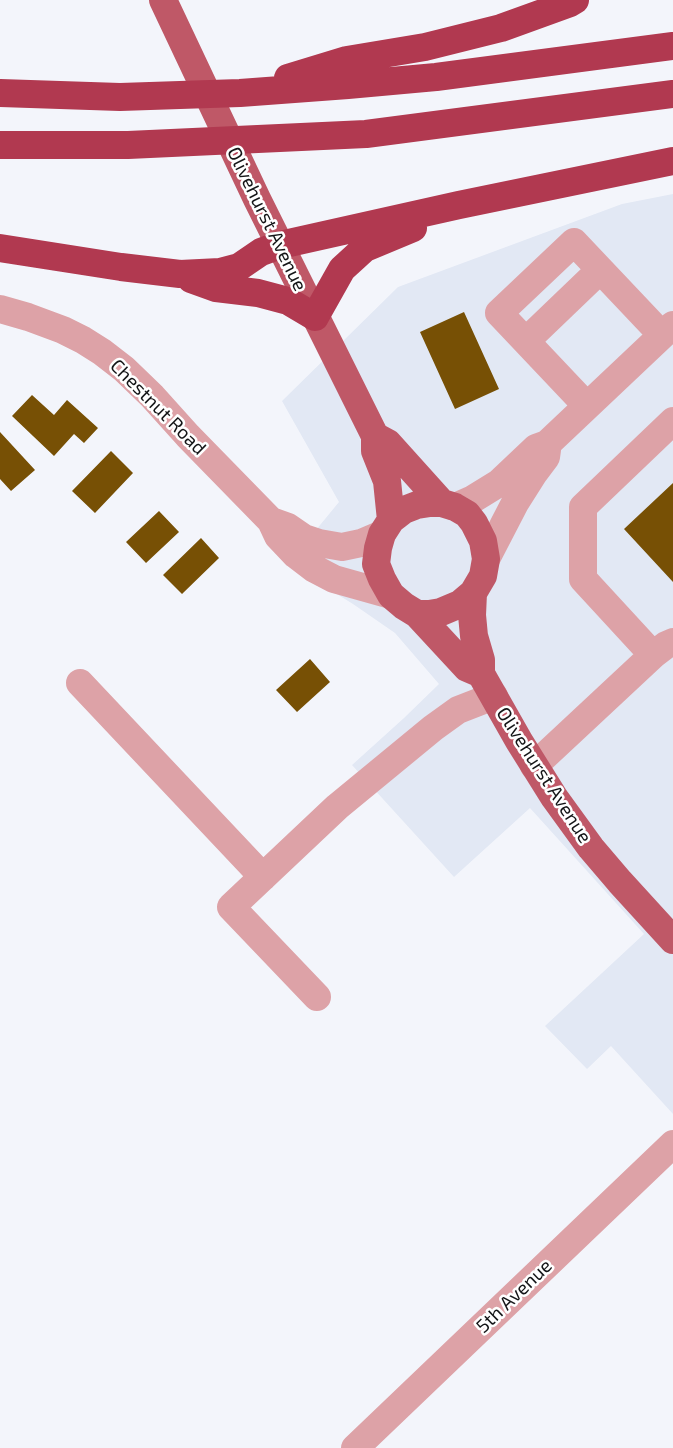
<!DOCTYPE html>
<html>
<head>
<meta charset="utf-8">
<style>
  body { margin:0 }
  canvas { display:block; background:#f3f5fb }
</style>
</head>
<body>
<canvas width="673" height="1448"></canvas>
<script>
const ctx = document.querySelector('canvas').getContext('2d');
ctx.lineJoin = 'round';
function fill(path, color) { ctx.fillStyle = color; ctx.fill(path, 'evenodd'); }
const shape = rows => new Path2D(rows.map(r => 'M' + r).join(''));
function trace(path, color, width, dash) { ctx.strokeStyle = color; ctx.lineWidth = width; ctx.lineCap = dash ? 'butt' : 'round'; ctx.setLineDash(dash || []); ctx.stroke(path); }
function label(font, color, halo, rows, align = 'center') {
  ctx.font = font + ' "Exo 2",sans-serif'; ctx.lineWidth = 5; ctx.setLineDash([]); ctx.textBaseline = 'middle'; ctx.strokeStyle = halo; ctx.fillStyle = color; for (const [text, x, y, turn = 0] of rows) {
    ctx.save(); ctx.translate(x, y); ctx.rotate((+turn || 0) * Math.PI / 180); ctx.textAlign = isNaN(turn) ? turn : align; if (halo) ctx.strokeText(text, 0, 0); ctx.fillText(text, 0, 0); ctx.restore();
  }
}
const built = shape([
  [673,194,673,1114,611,1046,587,1069,545,1026,644,934,530,808,454,877,352,765,404,718,439,684,395,633,353,604,288,564,339,502,282,401,398,287,622,204]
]);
const building = shape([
  [464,312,499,389,455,409,420,332],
  [32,395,54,415,67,400,98,428,84,443,74,434,54,456,12,416],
  [0,432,35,470,11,491,0,479],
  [111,451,133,473,95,513,72,491],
  [673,483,673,582,624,529],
  [159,511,179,532,146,563,126,542],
  [201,538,219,558,182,594,163,575],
  [310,659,330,682,297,712,276,690]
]);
const minor = shape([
  [0,309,28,317,63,330,83,340,102,352,124,369,152,396,188,436,271,521,278,536,296,555,313,568,334,579,391,595],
  [526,341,600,270],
  [587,406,499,313,574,242,662,335],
  [455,507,473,499,499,483,536,448,547,444,673,325],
  [274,522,288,527,304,538,319,543,342,547,361,543,382,534],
  [486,559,515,503,534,473,546,457,547,450],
  [653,655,583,579,583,507,673,421],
  [80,683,263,877],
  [534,766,653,655,666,645,673,642],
  [317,997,231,907,337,807,433,728,458,710,494,696],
  [355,1448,673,1144]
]);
const major = shape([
  [163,0,257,199,375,436,375,451,387,481,391,520],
  [375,436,388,443,442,503],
  [430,503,442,503,455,507,467,514,474,523,483,541,486,559,483,576,473,593,460,604,441,612,429,614,417,614,404,606,391,595,382,579,376,564,378,548,382,534,391,520,404,510,417,505,430,503],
  [473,593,472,615,474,636,481,660,481,674,519,741,554,797,591,848,620,882,673,940],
  [417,614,467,668,481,674]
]);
const highway = shape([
  [288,78,347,60,425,47,501,28,570,3,575,0],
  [0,93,120,97,240,93,348,85,436,77,673,46],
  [0,145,128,145,366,134,673,94],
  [0,248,121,267,180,274,220,272,239,267,261,252,280,245,459,205,673,161],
  [191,279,216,288,258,293,288,301,315,317,342,269,365,248,413,228]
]);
const streetNames = [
  ["Olivehurst Avenue",267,219,64],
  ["Chestnut Road",158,407,45],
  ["Olivehurst Avenue",544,775,57],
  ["5th Avenue",514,1296,-44]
];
fill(built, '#e2e8f4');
fill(building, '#775005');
trace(minor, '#dda2a7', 28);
trace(major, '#bf5867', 28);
trace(highway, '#b13950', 28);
label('19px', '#141517', '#fff', streetNames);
</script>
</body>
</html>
